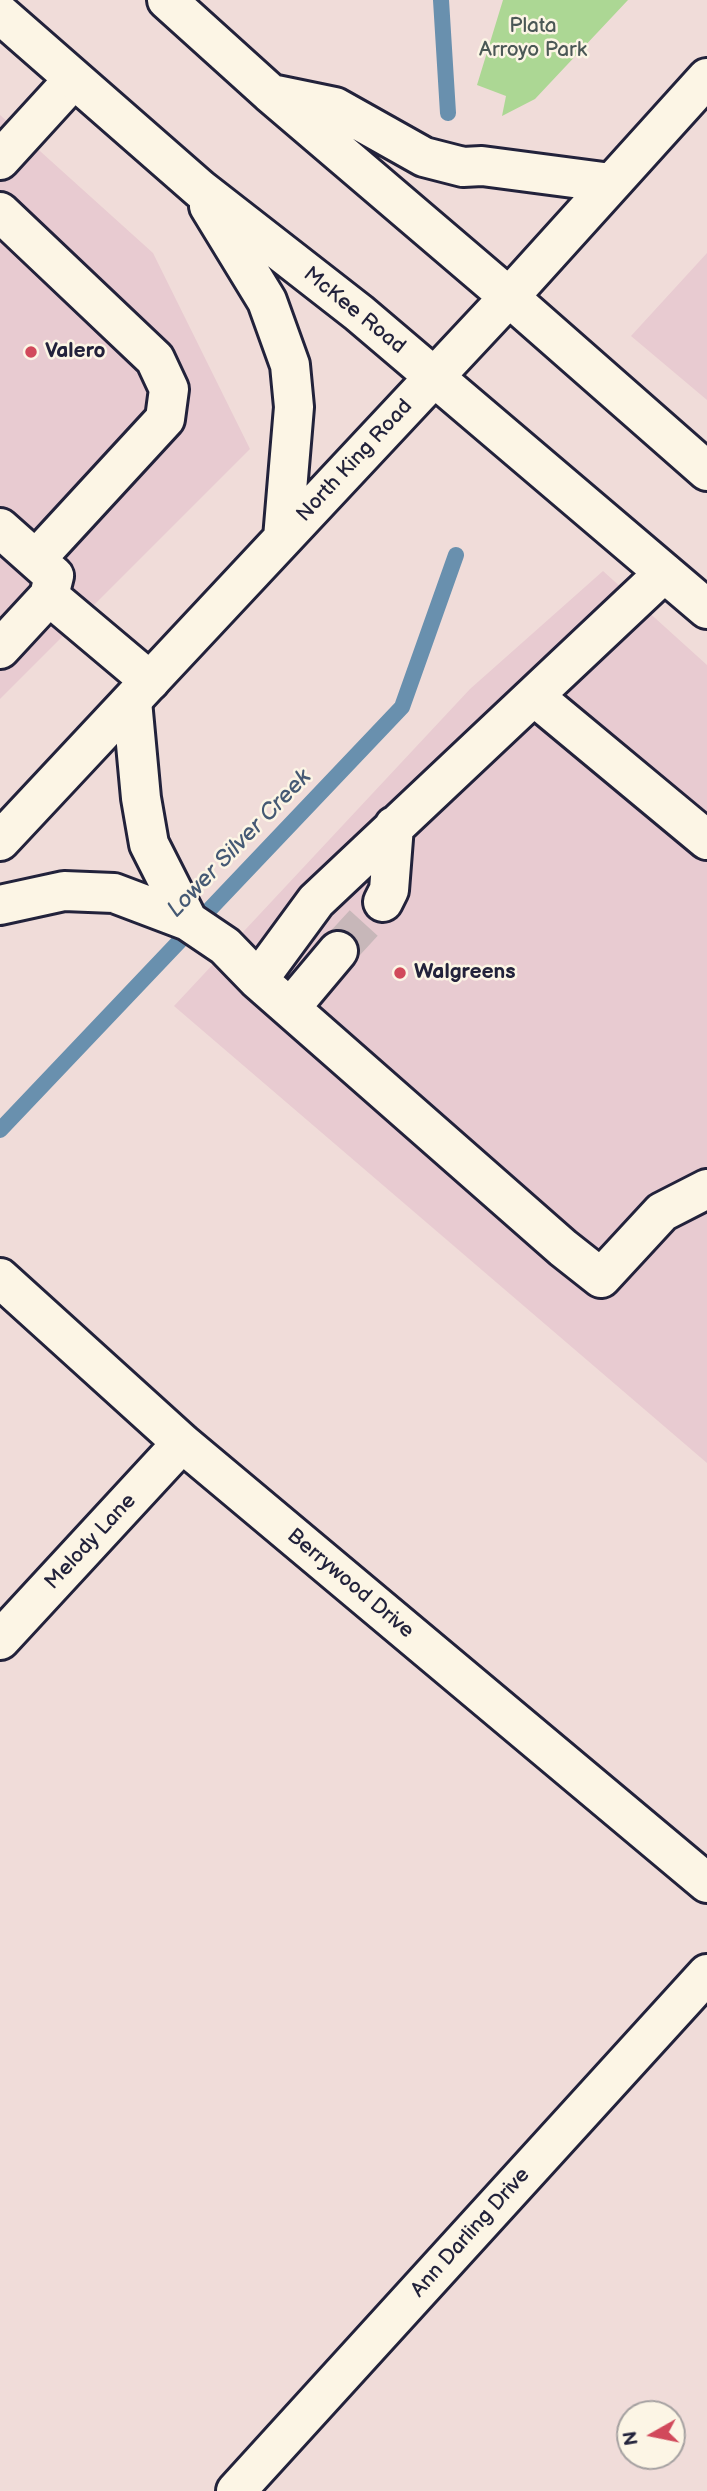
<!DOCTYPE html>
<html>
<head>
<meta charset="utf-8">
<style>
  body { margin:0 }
  #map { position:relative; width:707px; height:2491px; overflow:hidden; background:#f0dcd9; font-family:"Balsamiq Sans",sans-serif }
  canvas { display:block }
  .north { position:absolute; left:616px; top:2400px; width:70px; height:70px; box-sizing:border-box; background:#fcf5e5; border:2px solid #a5a1a1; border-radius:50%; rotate:261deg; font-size:19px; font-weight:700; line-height:28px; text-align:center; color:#22223b }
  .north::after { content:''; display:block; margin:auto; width:24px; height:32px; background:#d1495b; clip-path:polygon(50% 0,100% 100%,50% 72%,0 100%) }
</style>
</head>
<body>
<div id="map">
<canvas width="707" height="2491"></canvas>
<div class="north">N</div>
</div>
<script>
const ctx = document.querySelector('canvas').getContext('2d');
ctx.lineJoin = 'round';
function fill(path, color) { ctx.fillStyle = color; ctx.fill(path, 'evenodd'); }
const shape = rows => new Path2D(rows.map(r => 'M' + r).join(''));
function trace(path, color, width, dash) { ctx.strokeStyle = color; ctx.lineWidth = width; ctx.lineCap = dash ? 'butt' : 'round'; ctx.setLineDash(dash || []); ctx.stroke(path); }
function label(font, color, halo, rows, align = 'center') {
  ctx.font = font + ' "Balsamiq Sans",sans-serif'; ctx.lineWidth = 5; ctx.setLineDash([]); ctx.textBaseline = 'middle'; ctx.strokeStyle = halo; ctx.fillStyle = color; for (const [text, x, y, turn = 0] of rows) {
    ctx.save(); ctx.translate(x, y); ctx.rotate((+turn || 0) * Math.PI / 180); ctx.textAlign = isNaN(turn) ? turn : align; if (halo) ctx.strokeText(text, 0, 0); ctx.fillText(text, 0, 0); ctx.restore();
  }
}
const built = shape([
  [0,115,153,253,250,449,0,699],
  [707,253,707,400,631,336],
  [603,571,707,665,707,1463,174,1006,470,689]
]);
const green = shape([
  [503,0,628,0,535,99,502,116,506,96,477,85]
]);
const stream = shape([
  [441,0,448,113],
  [0,1130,402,707,456,555]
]);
const minorTunnel = shape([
  [338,951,383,902]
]);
const minor = shape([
  [0,160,73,80],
  [0,212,155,359,169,389,165,419,36,559],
  [0,528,54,576,49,596,0,649],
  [49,596,150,681],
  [535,697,707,840],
  [132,701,141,798,149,844,188,921],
  [383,902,389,890,394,826],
  [0,905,64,891,114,893,188,921,225,946,258,980,563,1248,601,1278,662,1212,707,1189],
  [258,980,316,901,664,573],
  [291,1007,338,951],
  [0,1278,182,1443,707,1883],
  [0,1640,182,1443],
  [236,2491,707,1974]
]);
const major = shape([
  [167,0,270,93,509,297,707,471],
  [0,14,200,189,359,313,707,609],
  [272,94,335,107,424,157,463,167,482,166,611,183],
  [209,206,267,301,290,365,294,407,283,538],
  [0,841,509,297,707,78]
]);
const markers = [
  [31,352,7,"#d1495b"],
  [400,973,7,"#d1495b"]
];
const parkNames = [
  ["Plata",533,27],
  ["Arroyo Park",533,51]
];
const streetNames = [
  ["McKee Road",354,311,39],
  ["North King Road",355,461,-47],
  ["Melody Lane",91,1542,-47],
  ["Berrywood Drive",350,1584,40],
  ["Ann Darling Drive",471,2233,-48]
];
const poiNames = [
  ["Valero",45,352],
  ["Walgreens",414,973]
];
const waterNames = [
  ["Lower Silver Creek",240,844,-46]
];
fill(built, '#e8cbd1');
fill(green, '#acd794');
trace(stream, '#6990ae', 16);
trace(minorTunnel, '#c7b7b9', 38, [38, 19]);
trace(minor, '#22223b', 44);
trace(major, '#22223b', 44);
trace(minor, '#fcf5e5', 38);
trace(major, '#fcf5e5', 38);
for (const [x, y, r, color] of markers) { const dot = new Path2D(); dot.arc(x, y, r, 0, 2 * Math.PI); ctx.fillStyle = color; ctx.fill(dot); trace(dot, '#fcf5e5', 2.5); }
label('21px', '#4b5856', '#fcf5e5', parkNames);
label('21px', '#22223b', '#fcf5e5', streetNames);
label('bold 21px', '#22223b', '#fcf5e5', poiNames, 'left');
label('italic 23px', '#455974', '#fcf5e5', waterNames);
</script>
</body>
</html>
